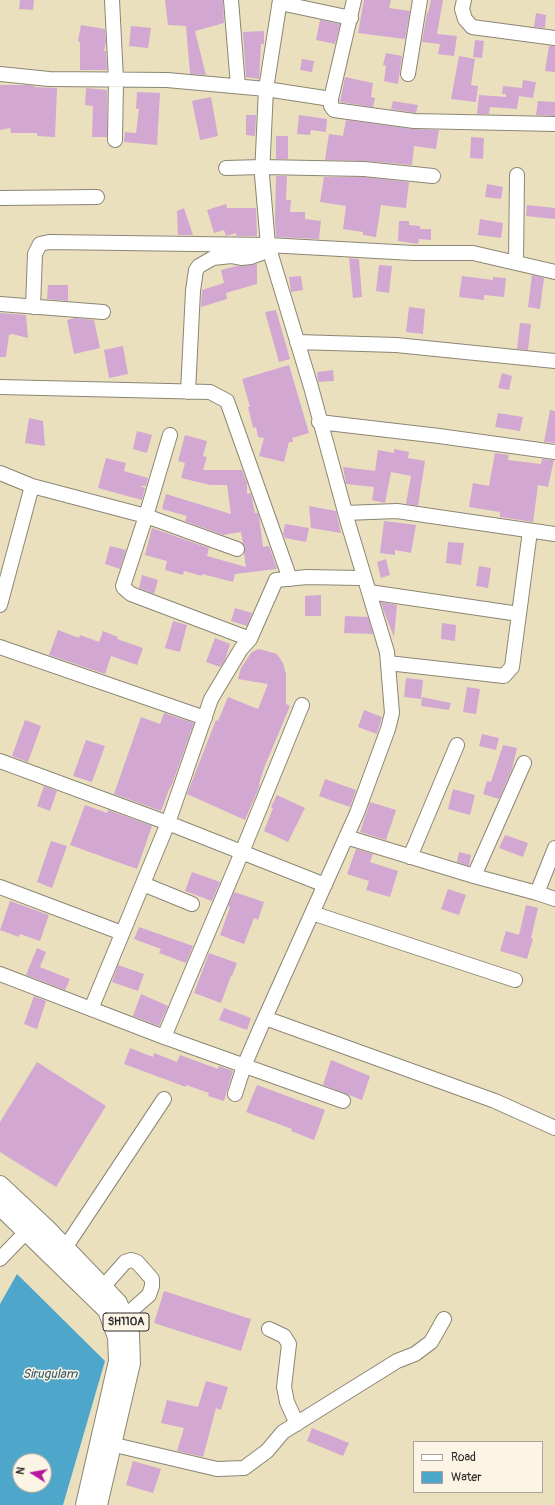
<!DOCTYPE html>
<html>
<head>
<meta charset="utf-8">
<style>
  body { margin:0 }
  #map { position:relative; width:555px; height:1505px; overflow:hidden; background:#ebe0be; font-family:Pangolin,sans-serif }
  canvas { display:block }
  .legend { position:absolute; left:413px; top:1441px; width:130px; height:52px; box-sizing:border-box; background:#fcf5e5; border:1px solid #a8a49b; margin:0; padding:5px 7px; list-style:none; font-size:12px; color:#2b2b2b }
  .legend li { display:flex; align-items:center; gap:8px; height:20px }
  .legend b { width:20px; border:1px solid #a8a49b }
  .north { position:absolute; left:12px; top:1453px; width:40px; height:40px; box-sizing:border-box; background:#fcf5e5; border:1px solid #a8a49b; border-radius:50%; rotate:281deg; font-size:11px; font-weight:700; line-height:16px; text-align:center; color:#2b2b2b }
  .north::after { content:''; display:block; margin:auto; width:14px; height:18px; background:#b5179e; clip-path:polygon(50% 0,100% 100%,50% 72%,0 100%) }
</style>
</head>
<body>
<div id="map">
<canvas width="555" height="1505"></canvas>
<ul class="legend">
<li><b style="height:5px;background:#fff"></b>Road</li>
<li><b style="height:11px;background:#4ea6cb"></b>Water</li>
</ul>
<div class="north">N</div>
</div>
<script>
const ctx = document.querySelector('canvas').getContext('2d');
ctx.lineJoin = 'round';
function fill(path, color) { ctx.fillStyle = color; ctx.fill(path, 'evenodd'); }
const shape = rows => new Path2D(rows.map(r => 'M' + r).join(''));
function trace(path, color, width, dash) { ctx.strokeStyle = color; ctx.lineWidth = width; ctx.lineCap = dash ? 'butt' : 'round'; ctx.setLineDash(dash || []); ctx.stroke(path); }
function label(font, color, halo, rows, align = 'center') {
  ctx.font = font + ' Pangolin,sans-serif'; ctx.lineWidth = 3; ctx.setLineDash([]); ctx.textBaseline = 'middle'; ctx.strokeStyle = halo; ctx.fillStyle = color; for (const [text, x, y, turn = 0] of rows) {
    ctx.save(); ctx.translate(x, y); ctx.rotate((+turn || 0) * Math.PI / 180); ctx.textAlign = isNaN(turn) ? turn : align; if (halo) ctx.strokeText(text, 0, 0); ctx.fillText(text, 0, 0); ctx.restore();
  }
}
const water = shape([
  [17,1274,105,1361,63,1505,0,1505,0,1304],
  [20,1461,44,1461,44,1485,20,1485]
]);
const building = shape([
  [20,0,34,0,33,10,19,9],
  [165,0,223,0,224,23,195,31,206,75,190,74,186,26,168,25],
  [364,0,391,0,389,8,410,11,405,39,358,33],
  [431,0,443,0,437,34,457,36,454,56,438,54,440,44,422,42,427,13,428,13],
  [536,13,546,15,545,28,534,27],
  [320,20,340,24,335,44,316,40],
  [81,25,105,29,106,42,104,51,106,51,107,70,80,70,80,42,78,41],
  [131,26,151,28,148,48,129,46],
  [264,31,264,44,261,44,259,79,246,77,243,32],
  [475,40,484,41,482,58,473,57],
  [549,46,555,46,555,72,545,71],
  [386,53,402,56,398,84,384,81,386,66,383,65],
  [459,56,475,59,471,85,478,86,476,102,451,99],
  [302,59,314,61,312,72,300,70],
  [345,77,373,83,371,97,375,98,373,107,340,102],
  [523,80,536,82,533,98,519,96,517,109,490,107,489,114,477,114,479,95,506,97,506,94,502,94,503,86,522,88],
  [0,85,28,85,34,86,34,87,57,88,55,137,37,136,37,133,11,133,10,128,0,130],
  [86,88,107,90,107,137,92,137,93,106,85,105],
  [137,92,160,93,157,145,124,142,125,132,136,133,139,109,136,109],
  [211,97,218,136,200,140,192,101],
  [393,101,418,105,416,113,391,109],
  [538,101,555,102,555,116,536,115],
  [246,115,256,115,255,136,246,135],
  [299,115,327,119,326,132,311,130,310,135,297,134],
  [346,120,413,129,439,130,436,149,414,146,412,165,365,161,325,160,329,134,343,136],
  [276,136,288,136,288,159,276,159],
  [471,137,484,138,483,159,470,158],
  [276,176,287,176,286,200,291,200,290,212,305,212,305,219,321,221,319,239,276,237,275,220],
  [324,177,363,177,409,182,406,208,381,205,376,237,363,235,363,232,343,229,346,206,320,202],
  [487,184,503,187,501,199,485,197],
  [226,204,227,208,256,208,257,236,236,236,236,233,226,236,224,230,214,233,207,210],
  [527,205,555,208,555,219,526,216],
  [184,208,193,235,178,235,177,211],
  [480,219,503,223,501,238,478,235],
  [399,221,409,221,409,225,420,226,420,229,431,229,431,240,419,239,418,244,398,241],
  [349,258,359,259,362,297,353,298],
  [257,264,257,284,226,293,227,299,201,307,202,290,224,283,221,270,236,266,242,266],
  [379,265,392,266,389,293,376,291],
  [532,275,544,278,540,309,528,307],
  [301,276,303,290,291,292,289,277],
  [462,276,493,280,493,277,506,278,504,297,484,295,484,300,459,297],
  [48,285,68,285,68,301,47,299],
  [409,307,425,309,423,334,406,332],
  [276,310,290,359,279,362,265,312],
  [0,313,26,315,28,338,12,334,9,335,6,357,0,357],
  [75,318,94,320,100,348,74,354,67,320],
  [520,323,531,324,528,350,517,349],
  [123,346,128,374,109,378,104,350],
  [289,365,309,433,292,438,293,442,289,442,284,462,259,456,264,438,258,437,256,427,253,428,248,407,250,407,242,379],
  [333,370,334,381,318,382,317,372],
  [502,373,512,376,509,390,498,388],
  [550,410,555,411,555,443,544,442],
  [498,413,523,417,520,431,495,427],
  [29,418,43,421,45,446,25,443],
  [137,431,152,435,147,453,133,449],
  [185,435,207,441,203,456,207,457,203,470,242,470,247,483,247,494,251,493,255,513,258,513,259,516,263,547,269,546,277,569,235,574,233,582,202,574,202,576,184,571,183,575,165,570,167,561,145,555,152,528,209,548,207,556,246,567,244,553,245,548,243,543,241,532,223,535,185,521,187,516,162,509,166,494,231,514,227,485,210,485,181,478,185,463,178,461],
  [394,449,409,452,408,458,425,461,418,506,406,504,411,476,391,472,385,503,372,500,374,487,346,484,343,467,375,471,378,450,394,453],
  [495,453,509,455,508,460,541,464,542,459,554,460,548,487,538,485,533,522,500,517,500,512,469,507,473,483,489,486],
  [106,458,126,463,124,471,148,478,146,486,139,486,145,488,142,500,98,488],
  [309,506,336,511,341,533,311,528],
  [384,521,416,525,411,553,395,550,395,555,380,553],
  [285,524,309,528,306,542,285,538,283,534],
  [448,542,464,543,461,565,446,563],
  [110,546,126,550,120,569,105,564],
  [386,559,390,575,381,578,377,562],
  [479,566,491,568,488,588,476,586],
  [142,575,158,580,154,594,139,588],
  [321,595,321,616,305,616,305,596],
  [381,602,397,605,394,637,383,609],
  [235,608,252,613,247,626,231,621],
  [345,616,368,617,373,634,344,633],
  [173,621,187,625,180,652,165,648],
  [442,623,456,625,455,641,441,639],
  [58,630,79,638,80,635,99,642,103,631,118,637,117,639,143,648,137,665,111,656,105,674,49,655],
  [215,638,230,644,225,660,220,667,206,662],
  [259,649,277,654,283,663,286,674,286,704,290,706,264,768,259,784,260,785,245,820,187,794,216,720,218,721,228,697,258,709,268,684,238,679,241,668,249,656,252,652],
  [406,678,423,680,421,699,404,697],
  [467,687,480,689,476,714,463,712],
  [422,697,451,703,449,710,421,706],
  [364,710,382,717,377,734,358,727],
  [164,713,194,723,171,787,170,787,161,811,114,794,141,717,160,724],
  [25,720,41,726,28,762,12,756],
  [482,734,499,738,496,750,479,746],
  [86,740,105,746,92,782,73,776],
  [503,745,517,748,512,769,499,799,483,794,487,781,491,782],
  [325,779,356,790,350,807,319,796],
  [44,786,57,791,50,811,37,806],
  [453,789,475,795,470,815,448,809],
  [277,795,305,808,288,842,264,831,273,808,271,807],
  [370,802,396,810,386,840,360,832],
  [85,805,107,813,108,810,152,826,137,869,70,845],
  [505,835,528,843,523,857,499,848],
  [51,841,67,846,52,888,37,882],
  [356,849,373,854,370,862,398,871,390,897,366,890,369,881,347,874],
  [459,852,471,855,469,866,457,862],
  [192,872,220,882,212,901,185,891],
  [448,889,466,895,459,915,441,909],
  [234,892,264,902,258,920,254,918,244,944,220,935,230,907,228,906],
  [10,901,49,915,40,941,20,934,19,937,0,930],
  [526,905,538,908,531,938,533,939,527,959,500,951,506,931,519,935],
  [139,927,193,946,186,963,159,953,161,949,134,939],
  [37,948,46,952,40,967,70,979,65,990,26,975],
  [209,953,237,963,232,976,231,976,221,1003,194,993],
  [118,965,144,974,138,991,112,982],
  [141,994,168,1006,159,1026,133,1016],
  [34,996,46,1001,37,1029,24,1024],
  [224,1008,251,1018,247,1030,219,1020],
  [130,1048,153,1057,154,1053,177,1062,180,1055,218,1069,219,1066,233,1071,224,1101,208,1096,209,1093,186,1085,186,1087,124,1064],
  [331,1060,370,1076,362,1100,323,1085],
  [37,1062,106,1106,56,1187,0,1152,0,1122],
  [257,1085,325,1110,314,1140,291,1131,292,1129,246,1112],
  [164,1291,251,1319,241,1351,154,1323],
  [206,1381,228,1387,221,1410,216,1408,203,1457,177,1451,184,1428,161,1423,167,1400,198,1407],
  [312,1428,349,1443,343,1456,307,1441],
  [133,1461,161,1469,153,1493,126,1485]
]);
const minor = shape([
  [112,0,116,80,115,140],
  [231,0,238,86],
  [354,0,331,99,331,106,334,110,414,121,555,124],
  [464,0,462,9,465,19,472,27,555,38],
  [280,3,351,18],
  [0,74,49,79,167,80,266,89,331,99],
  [408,74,420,0],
  [226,168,262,167,364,169,433,176],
  [0,198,97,197],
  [516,263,517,175],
  [0,304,103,312],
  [33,307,35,254,40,244,49,242,268,245,413,253,473,253,555,272],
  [297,342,396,345,555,361],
  [0,387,210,392,227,401,290,579],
  [188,392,193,291,196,270,199,266,213,258,231,256,241,258,251,257,270,250],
  [319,422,439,436,555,452],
  [170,435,146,516,237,549],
  [0,473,32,486,146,516,123,586,124,588,131,594,250,639],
  [345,513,397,511,555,534],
  [369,592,519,614],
  [0,605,32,486],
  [0,647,205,718],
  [388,663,504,676,512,667,530,531],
  [0,761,168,823,325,885],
  [346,837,474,876,537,893],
  [555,848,537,893,555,899],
  [410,857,457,745],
  [474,876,524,763],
  [143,884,192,904],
  [0,887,122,933],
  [312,913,515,980],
  [0,974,164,1037,343,1101],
  [91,1009,168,823,211,699,241,649,250,639,276,580,307,577,359,578,364,577],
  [265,1018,495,1101,555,1128],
  [164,1037,242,852,302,705],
  [235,1094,244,1066,260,1029,357,813,388,729,392,713,387,652,348,523,311,387,268,245,262,175,266,89,280,0],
  [65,1248,164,1099],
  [0,1259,27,1231],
  [103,1287,125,1262,131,1260,137,1262,152,1279,152,1286,149,1295,124,1317],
  [269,1329,284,1336,289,1344,284,1387,287,1402,297,1424],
  [102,1442,217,1469,244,1468,267,1451,283,1432,397,1361,415,1354,431,1342,444,1319]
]);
const major = shape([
  [0,1185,46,1228,118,1303,130,1334,131,1363,98,1505],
  [0,1206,107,1310,117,1337,118,1361,85,1505]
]);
const shields = [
  [126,1322,46]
];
const shieldNames = [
  ["SH110A",126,1322]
];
const waterNames = [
  ["Sirugulam",50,1375]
];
fill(water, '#4ea6cb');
fill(building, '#d2a7d2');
trace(minor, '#8b8674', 16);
trace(major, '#8b8674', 20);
trace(minor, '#fff', 14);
trace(major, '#fff', 18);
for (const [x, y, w] of shields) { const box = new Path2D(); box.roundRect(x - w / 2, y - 9, w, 18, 3); ctx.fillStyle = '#fcf5e5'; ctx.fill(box); trace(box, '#2b2b2b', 1); }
label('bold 11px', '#2b2b2b', null, shieldNames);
label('italic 13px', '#395c6b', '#fcf5e5', waterNames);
</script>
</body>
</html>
